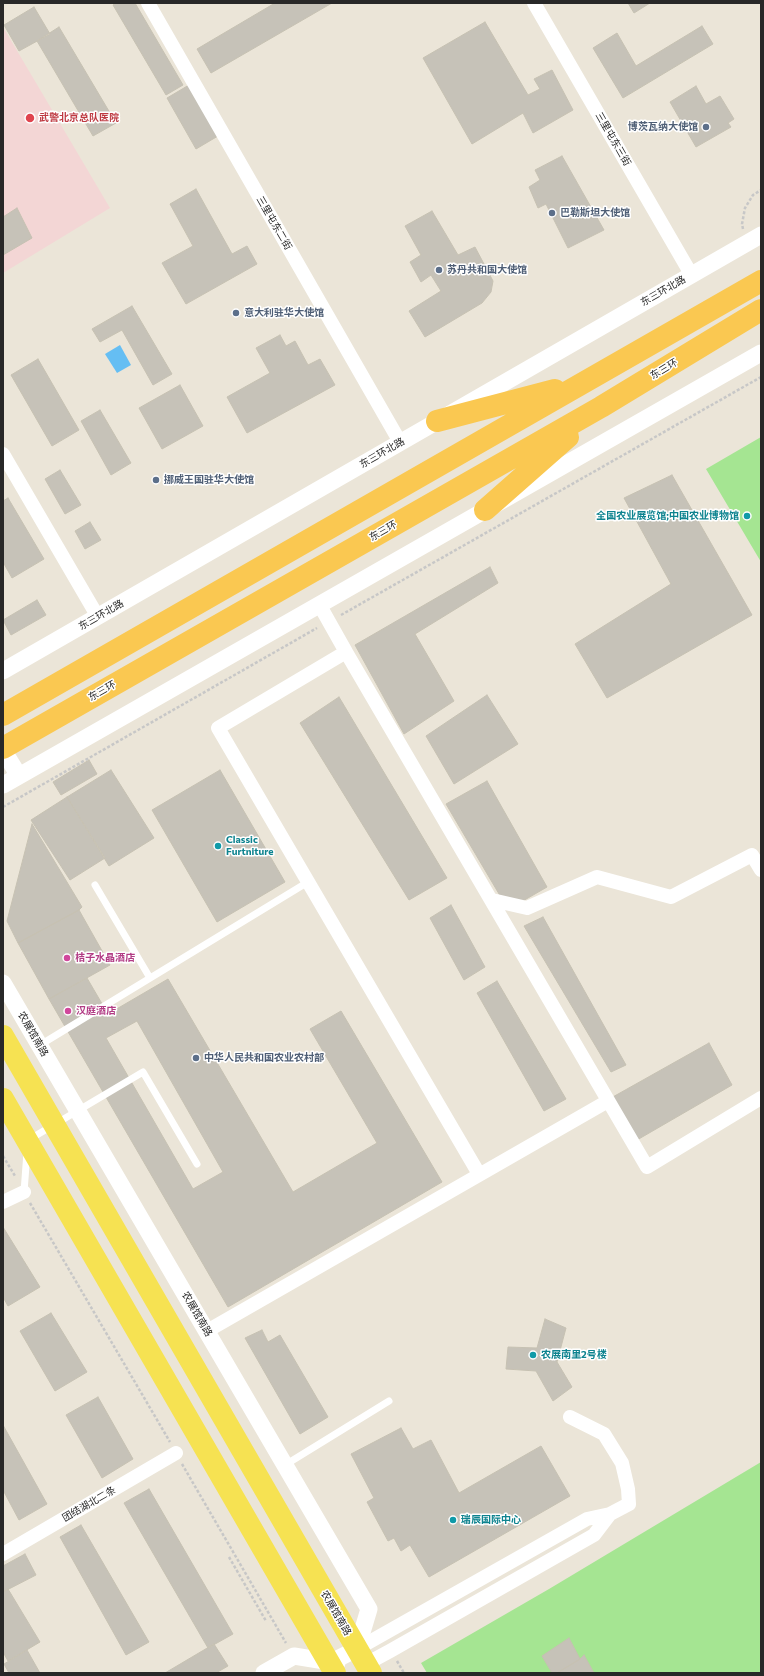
<!DOCTYPE html>
<html>
<head>
<meta charset="utf-8">
<style>
  body { margin:0 }
  #map { position:relative; width:764px; height:1676px; overflow:hidden; background:#ebe5d8; font-family:Commissioner,sans-serif }
  canvas { display:block }
  .frame { position:absolute; inset:0; border:4px solid #282828; pointer-events:none }
</style>
</head>
<body>
<div id="map">
<canvas width="764" height="1676"></canvas>
<div class="frame"></div>
</div>
<script>
const ctx = document.querySelector('canvas').getContext('2d');
ctx.lineJoin = 'round';
function fill(path, color) { ctx.fillStyle = color; ctx.fill(path, 'evenodd'); }
const shape = rows => new Path2D(rows.map(r => 'M' + r).join(''));
function trace(path, color, width, dash) { ctx.strokeStyle = color; ctx.lineWidth = width; ctx.lineCap = dash ? 'butt' : 'round'; ctx.setLineDash(dash || []); ctx.stroke(path); }
function label(font, color, halo, rows, align = 'center') {
  ctx.font = font + ' Commissioner,"Noto Sans SC",sans-serif'; ctx.lineWidth = 3; ctx.setLineDash([]); ctx.textBaseline = 'middle'; ctx.strokeStyle = halo; ctx.fillStyle = color; for (const [text, x, y, turn = 0] of rows) {
    ctx.save(); ctx.translate(x, y); ctx.rotate((+turn || 0) * Math.PI / 180); ctx.textAlign = isNaN(turn) ? turn : align; if (halo) ctx.strokeText(text, 0, 0); ctx.fillText(text, 0, 0); ctx.restore();
  }
}
const medical = shape([
  [3,27,110,208,3,273]
]);
const green = shape([
  [761,437,761,562,706,469],
  [761,1462,761,1673,427,1673,421,1663,549,1589]
]);
const water = shape([
  [120,345,131,365,117,373,105,354]
]);
const building = shape([
  [116,3,135,3,183,85,166,95,113,5,116,3],
  [275,3,332,3,211,73,197,49,275,3],
  [628,3,650,3,634,13,628,3],
  [34,7,50,34,19,51,4,25,34,7],
  [485,22,528,95,540,89,534,79,552,70,573,110,533,133,523,113,472,144,423,58,485,22],
  [702,26,713,44,623,98,593,48,617,33,636,66,702,26],
  [59,27,116,123,93,136,37,41,59,27],
  [189,85,218,136,196,149,167,98,189,85],
  [696,86,706,104,720,96,734,119,728,123,731,127,696,147,670,102,696,86],
  [562,156,604,230,568,248,546,204,538,208,529,187,540,180,535,170,562,156],
  [196,189,232,254,247,246,257,264,186,304,162,263,193,246,170,204,196,189],
  [17,208,32,238,3,255,3,217,17,208],
  [432,211,458,255,475,247,493,281,491,292,482,303,425,337,409,311,441,291,431,275,421,282,410,262,421,255,405,226,432,211],
  [132,306,172,374,153,385,122,330,100,342,92,329,132,306],
  [280,335,286,346,295,341,308,365,320,359,335,385,247,433,227,397,270,373,256,348,280,335],
  [38,359,79,430,52,446,11,375,38,359],
  [180,385,203,426,162,449,139,408,180,385],
  [100,410,131,463,111,475,81,421,100,410],
  [60,470,81,505,65,514,45,479,60,470],
  [672,475,752,615,607,698,575,644,671,584,624,498,672,475],
  [8,498,44,559,12,578,3,562,3,501,8,498],
  [90,522,101,540,85,549,75,531,90,522],
  [490,567,498,583,415,634,454,701,404,734,355,645,490,567],
  [37,600,46,615,11,635,3,620,37,600],
  [487,695,518,744,454,784,426,736,487,695],
  [339,697,447,878,409,900,300,723,339,697],
  [89,760,97,774,61,795,53,782,89,760],
  [111,770,154,838,109,866,67,797,111,770],
  [220,770,285,882,217,922,152,810,220,770],
  [487,781,547,887,521,902,502,899,446,804,487,781],
  [67,797,105,858,70,880,31,820,67,797],
  [32,824,82,907,79,910,18,943,7,921,32,824],
  [451,905,485,967,464,980,430,918,451,905],
  [79,910,110,965,49,999,18,943,79,910],
  [543,917,626,1065,611,1072,524,926,543,917],
  [87,978,108,1014,168,979,293,1192,377,1143,310,1029,341,1011,442,1182,228,1307,49,999,87,978],
  [137,1021,223,1172,193,1189,106,1038,137,1021],
  [497,981,566,1099,544,1111,477,993,497,981],
  [709,1043,732,1085,637,1140,611,1098,709,1043],
  [3,1227,40,1287,8,1306,3,1297,3,1227],
  [51,1313,87,1372,55,1391,20,1331,51,1313],
  [545,1319,566,1328,557,1362,572,1387,553,1401,536,1371,506,1369,508,1347,537,1348,545,1319],
  [262,1330,268,1342,280,1335,328,1417,300,1434,245,1338,262,1330],
  [98,1397,133,1459,102,1478,66,1415,98,1397],
  [3,1425,47,1504,19,1520,3,1490,3,1425],
  [401,1428,413,1449,431,1440,459,1493,541,1446,570,1496,429,1577,410,1545,401,1551,394,1538,388,1541,367,1502,374,1498,351,1454,401,1428],
  [149,1489,233,1634,208,1648,124,1503,149,1489],
  [81,1525,149,1642,126,1655,60,1537,81,1525],
  [25,1554,36,1575,3,1592,3,1566,25,1554],
  [8,1589,40,1642,8,1661,3,1652,3,1592,8,1589],
  [569,1638,580,1659,557,1673,552,1673,542,1656,569,1638],
  [214,1644,228,1666,216,1673,165,1673,214,1644],
  [27,1650,40,1673,9,1673,4,1664,27,1650],
  [584,1655,594,1673,557,1673,580,1659,584,1655]
]);
const path = shape([
  [743,229,742,224,745,208,753,195,761,190],
  [341,615,761,377],
  [3,807,317,628],
  [3,1156,15,1176],
  [30,1203,170,1442],
  [182,1464,286,1643],
  [229,1557,266,1621],
  [397,1661,404,1673]
]);
const service = shape([
  [95,885,150,978],
  [40,1045,308,882],
  [30,1139,143,1072,197,1164],
  [24,1192,27,1152],
  [285,1465,389,1401]
]);
const minor = shape([
  [148,3,400,442],
  [534,3,691,274],
  [3,454,98,617],
  [319,604,346,652],
  [492,900,527,908,597,877,671,897,752,855,761,870],
  [479,1174,218,728,346,652,647,1167,761,1098],
  [3,1202,24,1192],
  [207,1331,608,1101],
  [3,1554,176,1453],
  [357,1649,587,1519,610,1514,629,1504,628,1489,622,1463,604,1434,570,1417],
  [366,1664,390,1651,594,1535,610,1514]
]);
const tertiary = shape([
  [3,671,761,235],
  [3,750,19,776],
  [3,785,761,353],
  [3,983,369,1609,357,1649,329,1663],
  [264,1673,294,1656,337,1663]
]);
const primary = shape([
  [3,1036,371,1673],
  [3,1099,335,1673]
]);
const trunk = shape([
  [437,421,555,390],
  [485,510,568,437],
  [3,715,761,281],
  [3,748,601,407,761,310]
]);
const markers = [
  [30,118,5,"#e0444e"],
  [706,127,4,"#5c6f8a"],
  [552,213,4,"#5c6f8a"],
  [439,270,4,"#5c6f8a"],
  [236,313,4,"#5c6f8a"],
  [156,480,4,"#5c6f8a"],
  [747,516,4,"#0f9aa8"],
  [218,846,4,"#0f9aa8"],
  [67,958,4,"#d1479c"],
  [68,1011,4,"#d1479c"],
  [196,1058,4,"#5c6f8a"],
  [533,1355,4,"#0f9aa8"],
  [453,1520,4,"#0f9aa8"]
];
const healthNames = [
  ["武警北京总队医院",39,118]
];
const serviceNames = [
  ["博茨瓦纳大使馆",698,127,"right"],
  ["巴勒斯坦大使馆",560,213],
  ["苏丹共和国大使馆",447,270],
  ["意大利驻华大使馆",244,313],
  ["挪威王国驻华大使馆",164,480],
  ["中华人民共和国农业农村部",204,1058]
];
const streetNames = [
  ["三里屯东三街",613,139,60],
  ["三里屯东二街",274,223,60],
  ["东三环北路",663,291,-30],
  ["东三环",664,369,-31],
  ["东三环北路",382,453,-30],
  ["东三环",383,531,-30],
  ["东三环北路",101,615,-30],
  ["东三环",102,691,-30],
  ["农展馆南路",33,1034,60],
  ["农展馆南路",197,1314,60],
  ["团结湖北二条",89,1504,-30],
  ["农展馆南路",336,1613,60]
];
const cultureNames = [
  ["全国农业展览馆;中国农业博物馆",739,516,"right"],
  ["Classic",226,840],
  ["Furtniture",226,852],
  ["农展南里2号楼",541,1355],
  ["瑞辰国际中心",461,1520]
];
const hotelNames = [
  ["桔子水晶酒店",75,958],
  ["汉庭酒店",76,1011]
];
fill(medical, '#f3d6d5');
fill(green, '#a5e592');
fill(water, '#65bef3');
fill(building, '#c6c2b8');
trace(building, '#c6c1b2', 1);
trace(path, '#c7c7c7', 2.5, [3, 2]);
trace(service, '#fff', 7);
trace(minor, '#fff', 14);
trace(tertiary, '#fff', 17);
trace(primary, '#f6e252', 22);
trace(trunk, '#fac851', 22);
for (const [x, y, r, color] of markers) { const dot = new Path2D(); dot.arc(x, y, r, 0, 2 * Math.PI); ctx.fillStyle = color; ctx.fill(dot); trace(dot, '#fff', 1.5); }
label('bold 10px', '#be3a42', '#fff', healthNames, 'left');
label('bold 10px', '#4e5e75', '#fff', serviceNames, 'left');
label('10px', '#282828', '#fff', streetNames);
label('bold 10px', '#0d838f', '#fff', cultureNames, 'left');
label('bold 10px', '#b23c85', '#fff', hotelNames, 'left');
</script>
</body>
</html>
